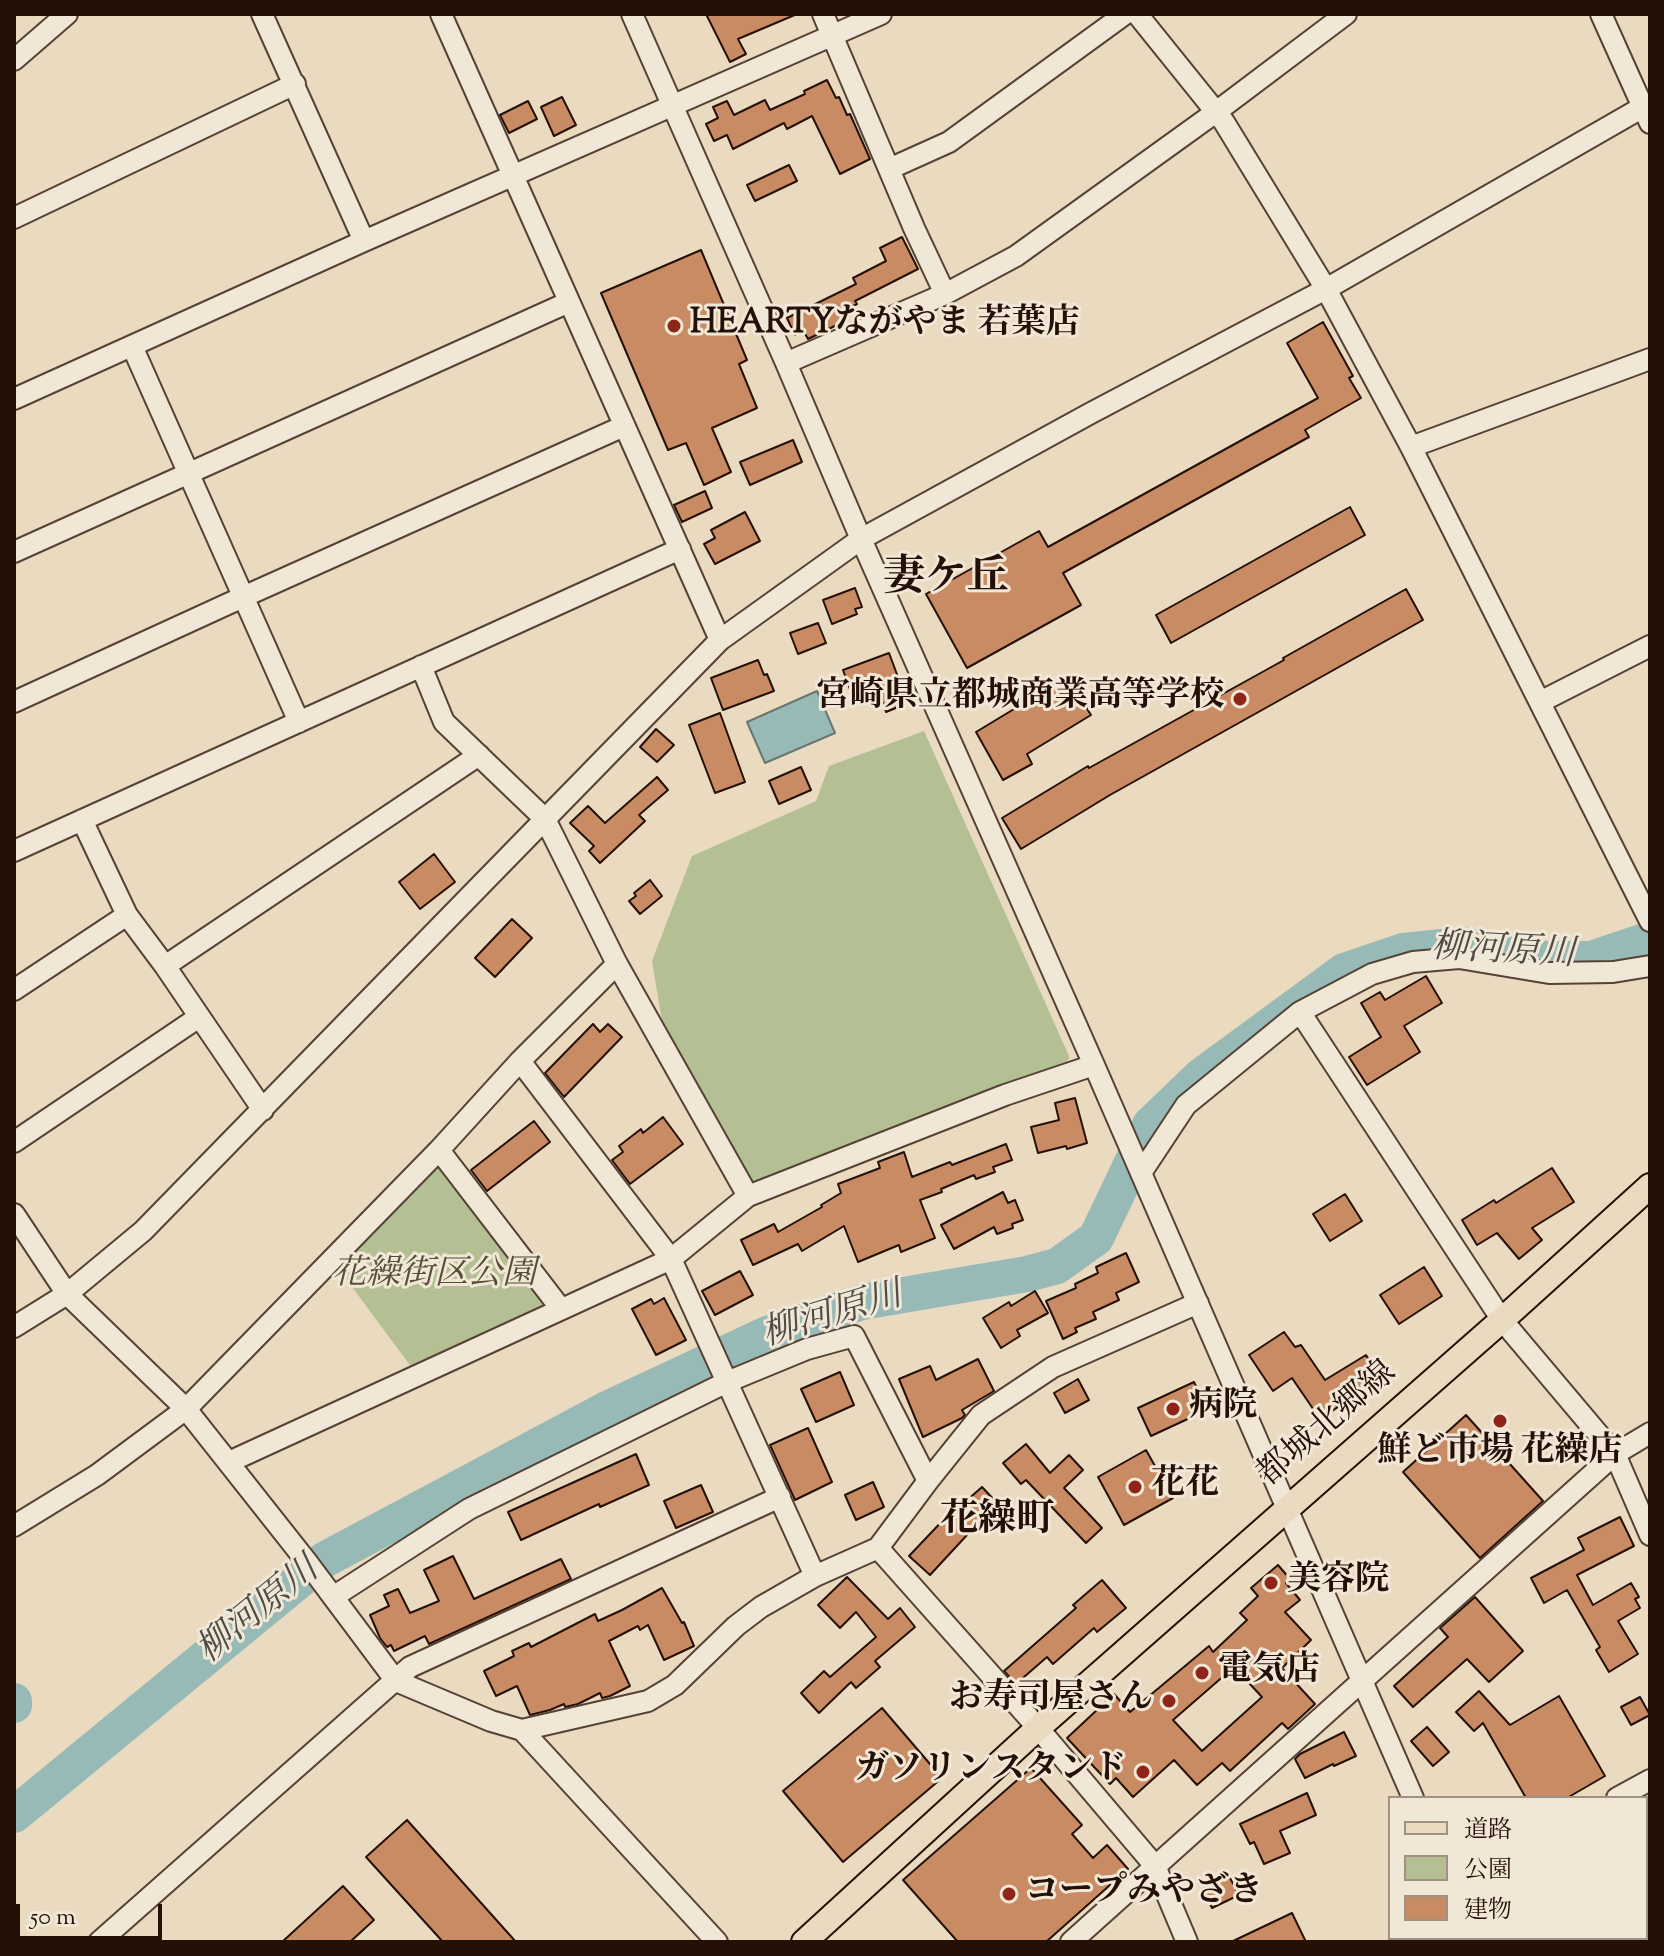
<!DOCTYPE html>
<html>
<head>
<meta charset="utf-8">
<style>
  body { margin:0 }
  #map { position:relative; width:1664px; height:1956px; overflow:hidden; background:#e9dac0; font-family:"Sorts Mill Goudy","Noto Serif JP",serif }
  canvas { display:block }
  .frame { position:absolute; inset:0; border:16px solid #251007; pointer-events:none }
  .legend { position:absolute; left:1388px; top:1796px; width:260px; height:144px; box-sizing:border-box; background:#f1e7d6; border:2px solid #9f9183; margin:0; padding:10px 14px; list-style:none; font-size:24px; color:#251007 }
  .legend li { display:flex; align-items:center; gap:16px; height:40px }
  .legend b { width:40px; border:2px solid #9f9183 }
  .scale { position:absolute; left:16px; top:1904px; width:146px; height:36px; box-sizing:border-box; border:4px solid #251007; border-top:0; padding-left:10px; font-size:24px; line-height:28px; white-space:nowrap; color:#251007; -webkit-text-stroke:6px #f1e7d6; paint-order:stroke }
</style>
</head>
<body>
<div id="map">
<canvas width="1664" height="1956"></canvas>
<div class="frame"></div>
<ul class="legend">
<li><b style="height:10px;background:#e9dac0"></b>道路</li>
<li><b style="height:22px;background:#b4c094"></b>公園</li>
<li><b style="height:22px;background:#c98b63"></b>建物</li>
</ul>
<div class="scale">50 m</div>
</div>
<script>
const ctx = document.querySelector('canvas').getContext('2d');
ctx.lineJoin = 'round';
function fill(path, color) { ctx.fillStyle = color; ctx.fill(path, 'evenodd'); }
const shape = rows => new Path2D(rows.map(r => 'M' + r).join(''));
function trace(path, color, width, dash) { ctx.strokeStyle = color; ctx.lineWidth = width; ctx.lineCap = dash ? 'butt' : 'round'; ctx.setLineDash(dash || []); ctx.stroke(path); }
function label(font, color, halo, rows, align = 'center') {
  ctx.font = font + ' "Sorts Mill Goudy","Noto Serif JP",serif'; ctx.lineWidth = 6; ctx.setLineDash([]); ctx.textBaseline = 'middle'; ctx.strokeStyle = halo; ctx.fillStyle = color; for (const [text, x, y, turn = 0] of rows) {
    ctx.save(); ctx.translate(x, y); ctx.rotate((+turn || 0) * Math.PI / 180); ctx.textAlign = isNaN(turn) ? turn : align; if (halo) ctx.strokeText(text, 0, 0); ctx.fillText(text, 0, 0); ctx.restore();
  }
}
const green = shape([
  [924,731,1069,1056,1068,1061,753,1184,662,1021,652,961,692,856,816,801,829,766],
  [437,1164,546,1303,412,1368,338,1268]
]);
const water = shape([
  [817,691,835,733,765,763,747,722,817,691]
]);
const river = shape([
  [14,1701,14,1705],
  [14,1815,324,1560,609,1408,767,1334,862,1302,1027,1274,1057,1266,1096,1238,1150,1125,1201,1076,1344,971,1403,951,1462,945,1541,959,1591,959,1650,939]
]);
const building = shape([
  [706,14,797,14,738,39,746,54,730,62,706,14],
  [827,80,836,98,839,97,847,115,850,114,870,159,840,174,812,116,787,129,784,123,733,149,727,135,714,141,706,124,718,118,713,107,727,101,734,115,765,100,770,110,805,94,804,91,827,80],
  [562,97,576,125,554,136,541,107,562,97],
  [528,101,537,119,509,133,500,115,528,101],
  [789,165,797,181,755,201,747,185,789,165],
  [902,237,918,269,855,301,857,304,843,311,847,320,808,339,803,330,795,335,787,318,856,284,853,278,886,261,880,248,902,237],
  [701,250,747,360,739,364,757,408,712,428,731,472,704,485,686,443,668,450,601,293,701,250],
  [1323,322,1353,376,1349,378,1361,398,1305,430,1309,437,1063,573,1081,605,967,668,926,594,1039,531,1048,547,1318,398,1287,343,1323,322],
  [793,440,802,462,750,485,740,462,793,440],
  [705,491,712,508,682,522,674,505,705,491],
  [1350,507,1365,535,1171,643,1156,615,1350,507],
  [745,512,760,541,715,564,704,544,715,538,711,530,745,512],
  [855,588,862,607,855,609,857,614,832,624,823,600,855,588],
  [1406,589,1423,620,1110,795,1021,849,1002,818,1088,766,1089,768,1284,660,1283,658,1406,589],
  [818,623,826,643,798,654,790,633,818,623],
  [889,653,898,677,893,679,903,705,886,712,876,686,852,695,843,670,889,653],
  [758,660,764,675,767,674,774,691,723,710,711,678,758,660],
  [1067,677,1091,715,1027,754,1032,764,1003,780,976,732,1067,677],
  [720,713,745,782,715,793,689,725,720,713],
  [656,729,674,745,657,762,640,747,656,729],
  [801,767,811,790,779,804,769,781,801,767],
  [657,777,668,790,639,815,645,821,600,863,589,851,594,846,570,823,588,806,605,823,657,777],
  [434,854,455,882,420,909,399,882,434,854],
  [650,880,662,896,640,914,629,901,636,896,634,893,650,880],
  [512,919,532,938,495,977,475,958,512,919],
  [1426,976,1442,1003,1404,1026,1420,1052,1367,1085,1349,1057,1381,1037,1361,1003,1380,992,1385,1000,1426,976],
  [593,1024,600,1032,608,1024,622,1037,564,1097,545,1073,593,1024],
  [1075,1098,1087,1143,1067,1149,1066,1146,1038,1153,1031,1127,1059,1120,1055,1103,1075,1098],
  [663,1117,683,1144,630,1184,612,1160,623,1152,619,1146,641,1129,643,1133,663,1117],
  [534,1121,550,1142,487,1191,471,1170,534,1121],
  [1006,1144,1012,1160,993,1167,995,1172,976,1179,974,1175,941,1189,942,1192,920,1200,935,1238,901,1252,899,1245,858,1262,844,1226,802,1251,798,1244,753,1265,741,1240,774,1224,778,1232,822,1207,821,1205,841,1193,838,1184,880,1168,878,1162,904,1152,912,1177,950,1162,952,1165,1006,1144],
  [1552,1168,1574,1202,1532,1228,1542,1240,1519,1259,1497,1233,1477,1245,1462,1220,1494,1200,1496,1203,1552,1168],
  [1003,1192,1008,1203,1015,1200,1023,1220,1012,1224,1013,1228,997,1234,994,1227,954,1249,941,1225,1003,1192],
  [1345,1194,1362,1221,1330,1241,1313,1214,1345,1194],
  [1126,1253,1139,1282,1116,1293,1119,1300,1093,1312,1096,1319,1075,1328,1077,1332,1063,1339,1046,1301,1076,1288,1075,1284,1098,1273,1096,1267,1126,1253],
  [1424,1267,1442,1296,1399,1324,1380,1295,1424,1267],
  [740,1271,753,1295,715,1315,702,1291,740,1271],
  [1035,1291,1048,1313,1017,1330,1020,1336,1001,1348,983,1318,1009,1302,1011,1306,1035,1291],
  [664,1298,686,1340,656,1355,632,1309,651,1299,654,1304,664,1298],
  [1284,1332,1295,1347,1301,1345,1325,1380,1366,1355,1379,1376,1335,1403,1338,1407,1320,1419,1292,1378,1273,1391,1249,1355,1284,1332],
  [978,1359,994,1391,962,1410,965,1415,962,1418,923,1437,899,1379,930,1366,936,1380,978,1359],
  [840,1372,854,1405,816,1422,801,1389,840,1372],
  [1078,1379,1089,1400,1065,1413,1054,1393,1078,1379],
  [1194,1382,1207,1410,1151,1436,1138,1408,1194,1382],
  [1466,1415,1543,1501,1480,1558,1403,1472,1466,1415],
  [808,1428,832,1482,795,1500,770,1445,808,1428],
  [1026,1444,1050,1473,1069,1455,1083,1470,1064,1488,1102,1528,1086,1543,1026,1480,1021,1484,1003,1463,1026,1444],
  [1146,1450,1173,1498,1124,1525,1098,1477,1146,1450],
  [636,1454,649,1485,600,1507,599,1504,521,1540,508,1512,636,1454],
  [873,1482,884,1507,856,1520,845,1495,873,1482],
  [701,1485,713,1512,676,1528,664,1501,701,1485],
  [982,1487,998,1504,965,1533,967,1535,930,1575,909,1556,947,1516,948,1517,982,1487],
  [1620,1517,1634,1546,1577,1575,1593,1605,1631,1583,1639,1597,1635,1599,1640,1608,1618,1621,1638,1654,1609,1672,1596,1650,1600,1647,1567,1590,1544,1603,1531,1578,1584,1550,1578,1538,1620,1517],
  [453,1556,474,1599,561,1559,571,1579,429,1644,425,1636,394,1651,391,1645,387,1647,380,1638,370,1615,389,1606,384,1595,398,1589,410,1613,439,1601,424,1570,453,1556],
  [1278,1565,1290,1579,1286,1583,1300,1600,1285,1612,1311,1640,1282,1668,1315,1704,1288,1729,1282,1723,1230,1771,1222,1763,1197,1785,1174,1760,1133,1797,1116,1778,1110,1784,1067,1738,1114,1694,1130,1712,1209,1646,1213,1652,1247,1620,1240,1613,1258,1596,1251,1588,1278,1565],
  [1234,1667,1262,1697,1202,1751,1173,1720,1234,1667],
  [847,1577,888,1619,900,1608,915,1627,875,1661,880,1667,856,1688,851,1682,819,1713,801,1693,824,1671,830,1677,876,1637,856,1612,840,1628,818,1605,847,1577],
  [1102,1580,1126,1608,1097,1632,1094,1628,1053,1664,1047,1657,1016,1684,1004,1671,1076,1608,1073,1605,1102,1580],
  [662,1588,682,1623,684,1622,694,1646,664,1660,648,1625,640,1630,638,1626,609,1641,630,1686,610,1696,602,1698,600,1693,578,1704,565,1707,564,1704,550,1710,530,1715,517,1686,496,1696,484,1671,514,1656,512,1651,529,1643,531,1647,595,1614,598,1621,622,1610,662,1588],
  [1475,1597,1523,1651,1489,1682,1467,1659,1413,1707,1394,1686,1448,1637,1440,1628,1475,1597],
  [1479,1691,1510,1725,1559,1696,1605,1776,1567,1798,1526,1798,1483,1723,1474,1731,1456,1712,1479,1691],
  [1640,1697,1650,1715,1631,1725,1621,1707,1640,1697],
  [882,1708,942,1778,843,1862,783,1791,882,1708],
  [1427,1727,1449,1752,1433,1766,1411,1741,1427,1727],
  [1344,1732,1356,1756,1334,1766,1333,1764,1305,1778,1295,1759,1300,1754,1344,1732],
  [1031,1768,1082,1825,1072,1834,1093,1858,1107,1845,1128,1869,1046,1942,958,1942,903,1880,1031,1768],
  [1307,1793,1316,1815,1280,1831,1290,1853,1264,1864,1254,1842,1250,1844,1240,1824,1307,1793],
  [407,1820,516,1942,443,1942,366,1857,407,1820],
  [1229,1876,1239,1895,1212,1908,1203,1889,1229,1876],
  [343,1886,374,1920,350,1942,282,1942,343,1886],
  [1292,1913,1306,1942,1231,1942,1292,1913]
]);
const minor = shape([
  [262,14,364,241],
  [441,14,720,640],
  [632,14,786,363,861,539,1094,1065,1413,1798],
  [823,14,914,228,945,294],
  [1137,14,1224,122,1326,289,1411,447,1650,921],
  [1601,14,1650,123],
  [14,60,67,14],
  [889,169,949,142,1125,14],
  [14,218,295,84],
  [132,346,299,722],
  [786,363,945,294,1016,256,1216,112,1346,14],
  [14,399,364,241,881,14],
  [1411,447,1650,359],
  [14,552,569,302],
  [421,666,444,722,545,819,617,964,748,1196],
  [14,702,243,597,624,426],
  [1540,702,1650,646],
  [82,820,127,915,165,966,263,1110],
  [14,851,680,549],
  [165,966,479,755],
  [1650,966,1613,972,1549,973,1459,958,1413,962,1372,974,1300,1012,1502,1320,1615,1454,1650,1535],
  [14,990,127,915],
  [520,1061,671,1259,815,1576],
  [14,1142,199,1017],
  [439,1150,561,1309],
  [1141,1173,1186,1105,1300,1012],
  [14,1214,67,1294,186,1409,307,1562,396,1681,491,1721,522,1730,648,1701,675,1685,736,1626,761,1607,815,1576,878,1548,928,1481,981,1415,1053,1367,1198,1303],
  [14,1327,67,1294,143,1231,720,640,861,539,1091,413,1326,289,1650,103],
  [229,1462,671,1259,748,1196,1005,1095,1094,1065],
  [14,1526,97,1475,186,1409,439,1150,520,1061,617,964],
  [878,1548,1038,1728,1155,1866,1187,1942],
  [333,1597,469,1509,727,1382,807,1349,854,1336,928,1481],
  [522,1730,717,1942],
  [1617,1798,1650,1780],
  [1475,1938,1477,1942],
  [99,1942,410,1667,780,1497],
  [1071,1942,1615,1454,1650,1433]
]);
const major = shape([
  [804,1942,1038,1728,1502,1320,1650,1186]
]);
const markers = [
  [674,326,8,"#8f2418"],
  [1240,699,8,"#8f2418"],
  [1173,1409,8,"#8f2418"],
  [1500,1421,8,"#8f2418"],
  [1135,1487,8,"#8f2418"],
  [1271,1583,8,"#8f2418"],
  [1202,1673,8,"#8f2418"],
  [1169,1701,8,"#8f2418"],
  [1143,1772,8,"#8f2418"],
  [1009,1894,8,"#8f2418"]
];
const poiNames = [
  ["HEARTYながやま 若葉店",690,326],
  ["宮崎県立都城商業高等学校",1224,699,"right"],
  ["病院",1189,1409],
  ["鮮ど市場 花繰店",1500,1454,"center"],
  ["花花",1151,1487],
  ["美容院",1287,1583],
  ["電気店",1218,1673],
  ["お寿司屋さん",1153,1701,"right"],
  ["ガソリンスタンド",1127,1772,"right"],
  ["コープみやざき",1025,1894]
];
const parkNames = [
  ["花繰街区公園",434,1277]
];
const streetNames = [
  ["都城北郷線",1329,1426,-41]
];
const waterNames = [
  ["柳河原川",1503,954,3],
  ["柳河原川",833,1318,-17],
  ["柳河原川",260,1613,-39]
];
const quarterNames = [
  ["花繰町",997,1524]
];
const districtNames = [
  ["妻ケ丘",946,582]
];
fill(green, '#b4c094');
fill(water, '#98bab7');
trace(water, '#6a7671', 2);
trace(river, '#98bab7', 36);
fill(building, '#c98b63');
trace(building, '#251007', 2);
trace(minor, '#564235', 24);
trace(major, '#251007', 28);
trace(minor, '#f1e7d6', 20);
trace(major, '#e9dac0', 24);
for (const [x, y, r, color] of markers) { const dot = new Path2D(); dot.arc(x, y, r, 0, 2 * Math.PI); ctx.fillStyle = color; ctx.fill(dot); trace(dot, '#f1e7d6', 3); }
label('bold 34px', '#251007', '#f1e7d6', poiNames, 'left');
label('italic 34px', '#574e38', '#f1e7d6', parkNames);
label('34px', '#251007', '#f1e7d6', streetNames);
label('italic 36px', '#4d4c45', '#f1e7d6', waterNames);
label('bold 38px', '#251007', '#f1e7d6', quarterNames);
label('bold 42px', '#251007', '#f1e7d6', districtNames);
</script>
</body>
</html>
